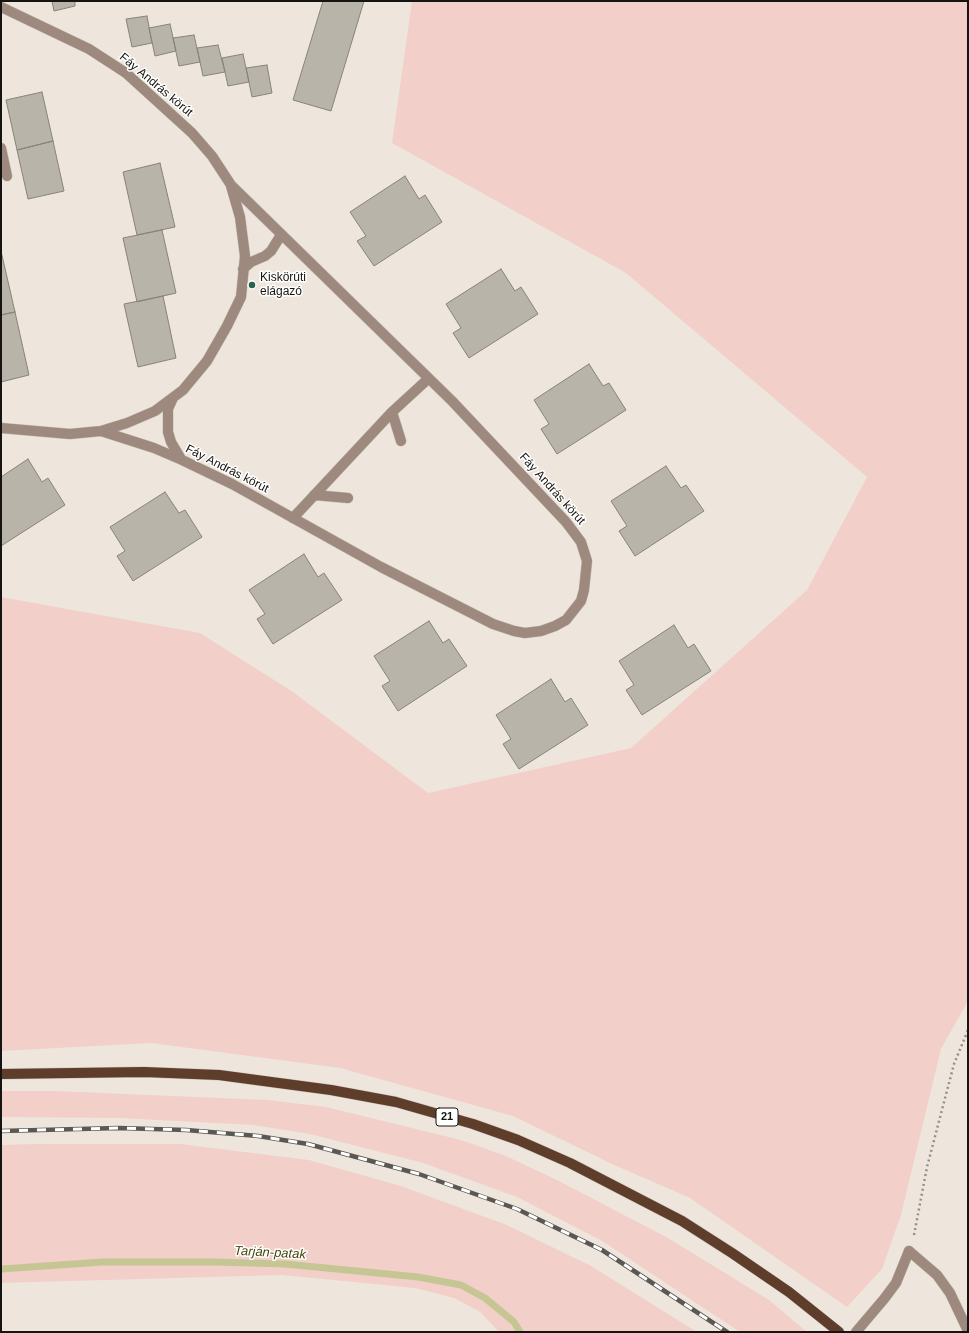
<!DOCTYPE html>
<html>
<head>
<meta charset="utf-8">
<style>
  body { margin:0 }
  #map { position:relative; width:969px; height:1333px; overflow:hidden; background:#eee6dd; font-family:Helvetica,sans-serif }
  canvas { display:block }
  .frame { position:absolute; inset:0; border:2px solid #161410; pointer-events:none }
</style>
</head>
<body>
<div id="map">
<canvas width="969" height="1333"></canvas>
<div class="frame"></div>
</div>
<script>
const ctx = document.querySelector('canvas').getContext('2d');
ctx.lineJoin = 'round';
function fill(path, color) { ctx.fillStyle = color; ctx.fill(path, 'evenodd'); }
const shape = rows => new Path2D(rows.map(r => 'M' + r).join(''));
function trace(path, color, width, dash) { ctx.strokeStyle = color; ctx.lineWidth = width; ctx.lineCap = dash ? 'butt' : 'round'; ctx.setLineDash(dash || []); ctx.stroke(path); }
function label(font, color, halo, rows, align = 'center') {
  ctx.font = font + ' Helvetica,sans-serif'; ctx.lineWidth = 3; ctx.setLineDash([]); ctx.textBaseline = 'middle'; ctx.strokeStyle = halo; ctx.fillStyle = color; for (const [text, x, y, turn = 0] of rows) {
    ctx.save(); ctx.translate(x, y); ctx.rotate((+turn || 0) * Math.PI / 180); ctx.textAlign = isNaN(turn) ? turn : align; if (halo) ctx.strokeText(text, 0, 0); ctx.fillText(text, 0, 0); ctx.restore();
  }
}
const green = shape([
  [412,1,968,1,968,1001,941,1049,901,1215,882,1269,847,1307,690,1198,612,1164,513,1116,340,1068,151,1043,1,1051,1,597,200,633,293,692,428,793,631,748,807,590,867,477,626,273,392,143],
  [1,1091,56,1091,268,1100,326,1107,461,1140,506,1156,559,1181,668,1238,769,1300,807,1332,740,1332,602,1241,517,1197,423,1163,310,1134,253,1125,120,1118,1,1117],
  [35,1144,180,1144,309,1160,401,1186,507,1225,591,1266,697,1332,499,1332,480,1312,454,1298,415,1288,282,1275,1,1283,1,1145]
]);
const stream = shape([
  [1,1269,103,1262,215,1262,285,1264,418,1277,461,1285,485,1298,514,1322,520,1332]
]);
const building = shape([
  [52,1,75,1,75,6,54,11,52,1],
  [323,1,364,1,331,111,293,100,323,1],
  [147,16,152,43,132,47,126,19,147,16],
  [170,24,176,51,155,56,149,28,170,24],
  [194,35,200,62,179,66,173,38,194,35],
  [218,45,225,72,203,76,197,48,218,45],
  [243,54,249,82,228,86,222,58,243,54],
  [267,65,272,93,252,97,246,68,267,65],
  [42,92,53,141,17,150,6,100,42,92],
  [53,141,64,191,28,199,17,150,53,141],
  [160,163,175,227,137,235,123,172,160,163],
  [405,176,419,199,425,195,442,222,374,266,357,241,366,236,350,212,405,176],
  [162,230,176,293,137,302,123,238,162,230],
  [1,251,15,312,1,315,1,251],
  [501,269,515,291,521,287,538,314,469,358,453,333,461,328,446,304,501,269],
  [163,296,176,358,138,367,124,304,163,296],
  [15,312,29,375,1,382,1,315,15,312],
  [589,364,603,386,609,383,626,410,557,454,541,429,549,424,534,400,589,364],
  [28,459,42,482,48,478,65,505,1,546,1,477,28,459],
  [666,466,681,488,686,485,704,511,635,556,619,531,627,526,611,501,666,466],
  [165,492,179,513,185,510,202,537,133,581,117,556,125,551,110,527,165,492],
  [304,554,318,577,324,573,342,600,273,644,257,619,265,614,249,590,304,554],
  [429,621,443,643,449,639,467,666,398,711,382,686,390,681,374,656,429,621],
  [674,625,688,648,694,644,711,671,642,715,626,690,634,685,619,661,674,625],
  [551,679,565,702,571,698,588,725,519,769,503,744,511,739,496,715,551,679]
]);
const path = shape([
  [914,1235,927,1167,954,1064,968,1030]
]);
const service = shape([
  [1,148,7,176],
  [392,412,401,441],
  [314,495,348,498],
  [293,518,392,412,428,379],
  [856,1332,884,1299,896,1283,909,1251]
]);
const minor = shape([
  [1,7,89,49,126,73,192,133,212,156,231,185,452,401,566,522,581,542,587,561,584,590,581,601,566,620,555,626,541,631,525,633,514,631,493,624,381,567,232,484,182,460,154,448,101,431],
  [243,269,251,262,265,256,271,251,281,235],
  [173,398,168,409,168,432,171,442,181,459],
  [1,428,70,434,101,431,127,423,155,411,183,390,207,361,227,326,241,297,245,256,240,217,231,186],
  [909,1251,937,1275,950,1293,968,1331]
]);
const primary = shape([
  [1,1074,144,1072,219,1075,331,1090,396,1102,473,1124,518,1140,570,1163,682,1221,732,1253,789,1292,839,1332]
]);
const rail = shape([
  [1,1131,119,1128,186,1130,258,1136,308,1144,419,1174,517,1209,602,1250,727,1332]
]);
const markers = [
  [252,285,4,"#2b644d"]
];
const shields = [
  [447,1117,22]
];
const shieldNames = [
  ["21",447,1117]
];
const streetNames = [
  ["Fáy András körút",156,85,40],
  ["Fáy András körút",227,469,27],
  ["Fáy András körút",552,489,48]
];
const poiNames = [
  ["Kiskörúti",260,278],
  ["elágazó",260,292]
];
const waterNames = [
  ["Tarján-patak",270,1253,3]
];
fill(green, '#f2d0c9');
trace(stream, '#c6c695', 7);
fill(building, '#b9b4aa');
trace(building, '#878379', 1);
trace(service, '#cbc4bc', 11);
trace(minor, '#cbc4bc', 11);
trace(primary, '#cbc4bc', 11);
trace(path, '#958f89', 2.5, [2, 3]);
trace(service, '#9d897e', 10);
trace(minor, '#9d897e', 10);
trace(primary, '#5e3d2a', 10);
trace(rail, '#5b5752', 4.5);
trace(rail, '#fff', 3, [9]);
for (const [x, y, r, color] of markers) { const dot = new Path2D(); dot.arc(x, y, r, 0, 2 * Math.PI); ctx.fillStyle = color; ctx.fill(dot); trace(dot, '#fff', 1.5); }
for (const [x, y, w] of shields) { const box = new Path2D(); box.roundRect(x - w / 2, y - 9, w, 18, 3); ctx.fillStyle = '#fff'; ctx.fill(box); trace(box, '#161410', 1); }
label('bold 11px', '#161410', null, shieldNames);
label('12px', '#161410', '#fff', streetNames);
label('12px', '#161410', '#fff', poiNames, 'left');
label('italic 13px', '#48460b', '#fff', waterNames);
</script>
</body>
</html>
